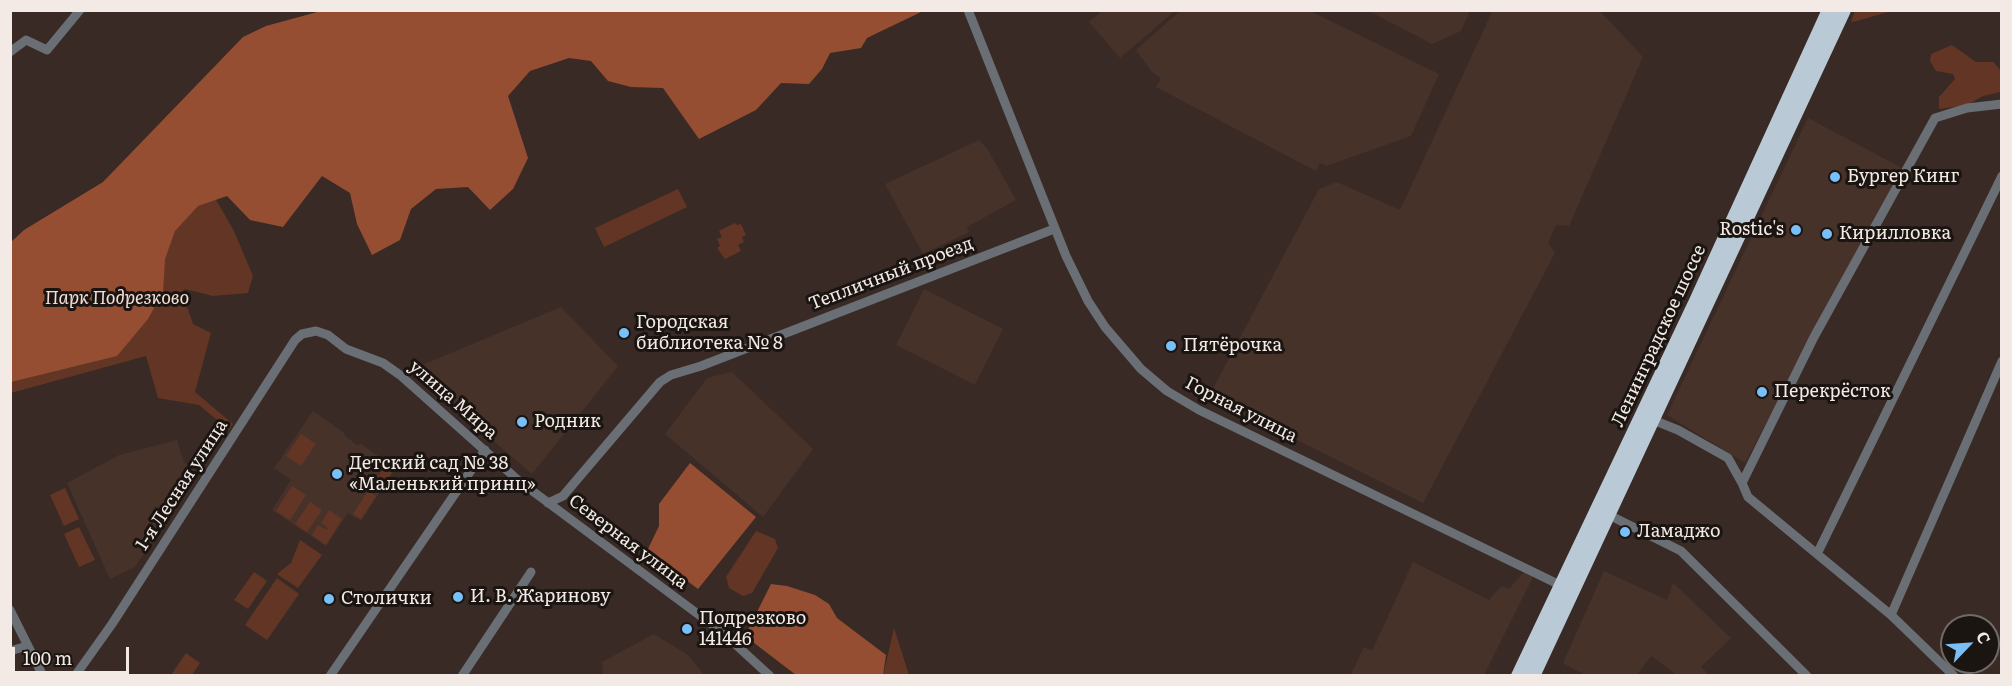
<!DOCTYPE html>
<html>
<head>
<meta charset="utf-8">
<style>
  body { margin:0 }
  #map { position:relative; width:2012px; height:686px; overflow:hidden; background:#392a25; font-family:Literata,serif }
  canvas { display:block }
  .frame { position:absolute; inset:0; border:12px solid #f3e9e5; pointer-events:none }
  .north { position:absolute; left:1940px; top:614px; width:60px; height:60px; box-sizing:border-box; background:#1b1512; border:2px solid #716a66; border-radius:50%; rotate:65deg; font-size:16px; font-weight:700; line-height:24px; text-align:center; color:#f3e9e5 }
  .north::after { content:''; display:block; margin:auto; width:21px; height:27px; background:#79bff8; clip-path:polygon(50% 0,100% 100%,50% 72%,0 100%) }
  .scale { position:absolute; left:12px; top:647px; width:117px; height:27px; box-sizing:border-box; border:3px solid #f3e9e5; border-top:0; padding-left:8px; font-size:18px; line-height:21px; white-space:nowrap; color:#f3e9e5; -webkit-text-stroke:4px #1b1512; paint-order:stroke }
</style>
</head>
<body>
<div id="map">
<canvas width="2012" height="686"></canvas>
<div class="frame"></div>
<div class="north">С</div>
<div class="scale">100 m</div>
</div>
<script>
const ctx = document.querySelector('canvas').getContext('2d');
ctx.lineJoin = 'round';
function fill(path, color) { ctx.fillStyle = color; ctx.fill(path, 'evenodd'); }
const shape = rows => new Path2D(rows.map(r => 'M' + r).join(''));
function trace(path, color, width, dash) { ctx.strokeStyle = color; ctx.lineWidth = width; ctx.lineCap = dash ? 'butt' : 'round'; ctx.setLineDash(dash || []); ctx.stroke(path); }
function label(font, color, halo, rows, align = 'center') {
  ctx.font = font + ' Literata,serif'; ctx.lineWidth = 6; ctx.setLineDash([]); ctx.textBaseline = 'middle'; ctx.strokeStyle = halo; ctx.fillStyle = color; for (const [text, x, y, turn = 0] of rows) {
    ctx.save(); ctx.translate(x, y); ctx.rotate((+turn || 0) * Math.PI / 180); ctx.textAlign = isNaN(turn) ? turn : align; if (halo) ctx.strokeText(text, 0, 0); ctx.fillText(text, 0, 0); ctx.restore();
  }
}
const built = shape([
  [1181,10,1310,11,1439,74,1411,136,1326,166,1320,163,1316,171,1156,87,1161,78,1152,72,1136,50],
  [1493,10,1600,11,1643,57,1569,226,1556,225,1548,243,1555,253,1423,503,1209,396,1319,189,1337,182,1400,210],
  [1102,11,1102,10,1175,11,1120,58,1089,22],
  [1369,11,1470,11,1461,31,1432,44],
  [1808,118,1902,168,1745,463,1667,415],
  [979,140,988,150,1016,200,967,227,969,232,923,254,885,184],
  [924,289,1003,329,975,385,896,345],
  [561,307,618,366,532,474,410,370],
  [732,372,813,449,763,517,665,434,707,378],
  [313,411,343,432,345,436,357,445,361,444,396,468,361,521,348,513,326,546,272,510,291,480,274,468],
  [177,440,184,462,199,473,135,567,110,579,67,483,119,455],
  [1413,562,1489,600,1501,586,1509,589,1524,572,1533,577,1484,675,1350,676,1364,647,1372,651],
  [1604,571,1667,600,1673,583,1731,638,1701,667,1709,675,1677,675,1651,656,1637,675,1585,675,1563,663],
  [654,634,688,655,704,675,603,675,602,662]
]);
const green = shape([
  [1855,11,1855,10,1892,11,1853,22,1851,21],
  [1952,45,1976,62,1993,62,1998,67,2001,72,2000,92,1983,96,1967,105,1939,109,1939,97,1955,79,1953,74,1936,71,1930,61,1931,54],
  [205,181,233,229,253,276,248,293,213,296,185,289,182,292,193,324,211,333,195,392,233,424,229,430,199,405,158,398,146,356,11,393,11,291],
  [678,189,687,207,604,247,595,228],
  [735,223,737,225,741,224,746,235,742,237,744,242,738,245,741,251,725,259,717,248,720,246,717,239,722,237,719,231],
  [301,434,316,444,301,466,286,456],
  [386,464,394,469,379,492,371,486],
  [292,486,306,495,290,520,276,511],
  [65,488,79,519,64,526,50,495],
  [368,491,376,496,361,519,353,514],
  [310,502,322,510,307,532,295,524],
  [329,510,342,519,326,545,312,535,318,525,327,530,328,528,321,523],
  [79,527,95,560,79,567,64,534],
  [756,531,775,539,778,548,752,593,743,596,729,588,726,577],
  [300,540,322,555,298,588,277,574,291,563],
  [254,572,267,581,248,609,234,600],
  [277,578,299,594,267,640,245,625],
  [894,628,909,675,883,676],
  [186,653,200,663,192,675,171,675]
]);
const forest = shape([
  [321,11,321,10,923,11,867,38,861,48,830,53,822,69,809,84,781,83,756,110,699,139,663,88,631,87,608,81,591,61,569,58,530,71,508,96,528,158,513,189,490,210,468,187,436,189,411,209,400,240,372,255,357,224,350,193,322,176,283,227,250,220,227,196,198,206,175,231,165,259,163,292,148,319,117,356,11,382,11,242,24,230,103,182,243,37,266,26],
  [690,463,756,517,698,589,647,551,659,526,659,504],
  [771,584,787,586,815,595,829,604,837,618,886,655,883,675,796,675,745,636]
]);
const minor = shape([
  [968,10,1066,256,1088,301,1105,327,1141,369,1167,391,1199,410,1562,586],
  [10,52,26,40,47,50,80,10],
  [2002,104,1967,108,1935,118,1814,337,1742,483,1748,497,1817,554,2002,176],
  [1653,420,1678,430,1728,458,1742,483],
  [548,503,563,496,660,382,671,375,701,366,1054,229],
  [1609,515,1681,551,1807,676],
  [1817,554,1891,615,1954,676],
  [10,610,43,676],
  [1891,615,2002,361],
  [10,651,27,646],
  [75,676,112,624,295,340,302,334,316,331,328,335,346,349,383,363,400,375,519,481,722,632,770,676],
  [330,676,485,450],
  [462,676,531,572]
]);
const highway = shape([
  [1518,676,1696,301,1829,10],
  [1533,676,1844,10]
]);
const markers = [
  [1835,177,6,"#79bff8"],
  [1796,230,6,"#79bff8"],
  [1827,234,6,"#79bff8"],
  [624,333,6,"#79bff8"],
  [1171,346,6,"#79bff8"],
  [1762,392,6,"#79bff8"],
  [522,422,6,"#79bff8"],
  [337,474,6,"#79bff8"],
  [1625,532,6,"#79bff8"],
  [458,597,6,"#79bff8"],
  [329,599,6,"#79bff8"],
  [687,629,6,"#79bff8"]
];
const poiNames = [
  ["Бургер Кинг",1847,177],
  ["Rostic's",1784,230,"right"],
  ["Кирилловка",1839,234],
  ["Городская",636,323],
  ["библиотека № 8",636,344],
  ["Пятёрочка",1183,346],
  ["Перекрёсток",1774,392],
  ["Родник",534,422],
  ["Детский сад № 38",349,464],
  ["«Маленький принц»",349,485],
  ["Ламаджо",1637,532],
  ["И. В. Жаринову",470,597],
  ["Столички",341,599],
  ["Подрезково",699,619],
  ["141446",699,640]
];
const streetNames = [
  ["Тепличный проезд",891,274,-21],
  ["Ленинградское шоссе",1659,336,-65],
  ["улица Мира",453,400,41],
  ["Горная улица",1241,410,27],
  ["1-я Лесная улица",182,485,-57],
  ["Северная улица",628,542,37]
];
const parkNames = [
  ["Парк Подрезково",117,299]
];
fill(built, '#47322a');
fill(green, '#633524');
fill(forest, '#964e33');
trace(minor, '#696f74', 9);
trace(highway, '#bac9d6', 14);
for (const [x, y, r, color] of markers) { const dot = new Path2D(); dot.arc(x, y, r, 0, 2 * Math.PI); ctx.fillStyle = color; ctx.fill(dot); trace(dot, '#1b1512', 2); }
label('18px', '#f3e9e5', '#1b1512', poiNames, 'left');
label('18px', '#f3e9e5', '#1b1512', streetNames);
label('italic 18px', '#f4ded6', '#1b1512', parkNames);
</script>
</body>
</html>
